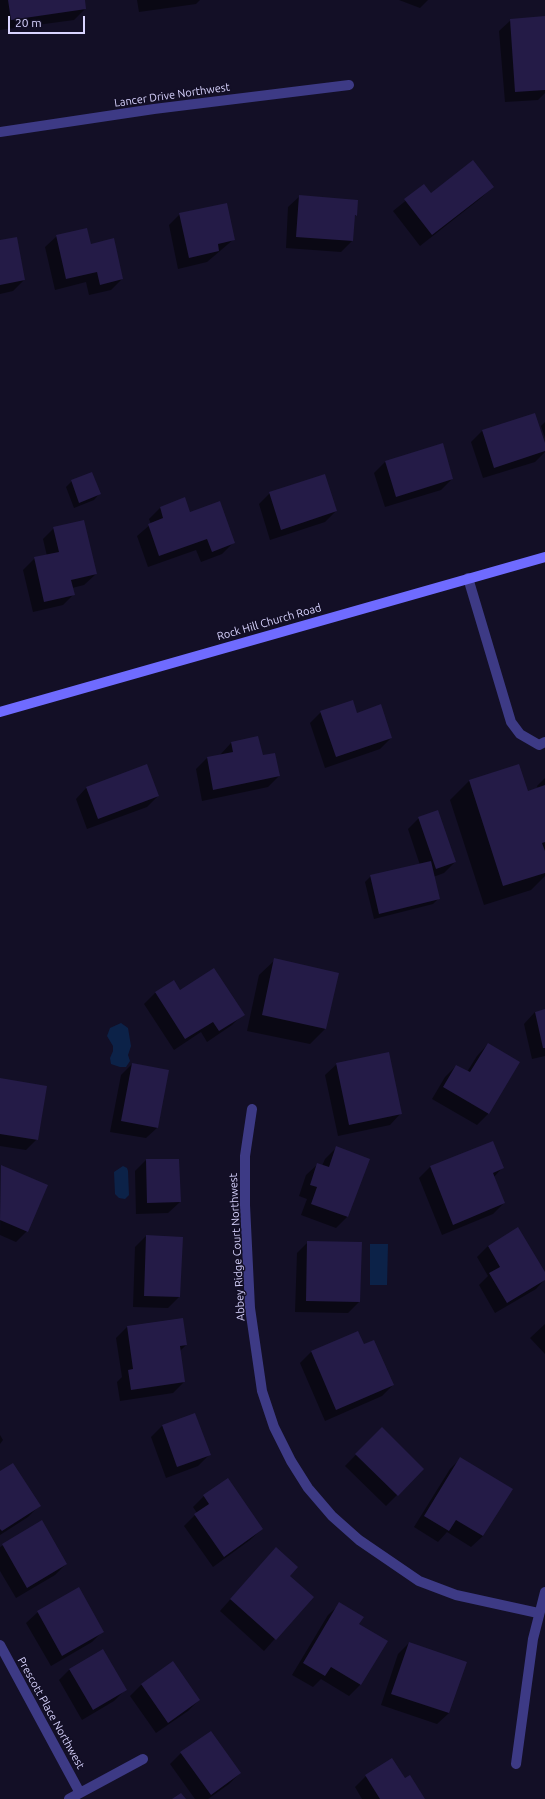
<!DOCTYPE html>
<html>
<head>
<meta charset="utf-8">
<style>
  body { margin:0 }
  #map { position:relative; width:545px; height:1799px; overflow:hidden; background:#130f26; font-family:Ubuntu,sans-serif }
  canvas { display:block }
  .scale { position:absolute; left:8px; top:16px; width:77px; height:18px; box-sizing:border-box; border:2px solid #d9d4ff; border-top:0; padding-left:5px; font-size:12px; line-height:14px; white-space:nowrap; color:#d9d4ff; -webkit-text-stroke:3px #130f26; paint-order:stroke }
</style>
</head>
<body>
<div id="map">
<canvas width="545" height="1799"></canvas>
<div class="scale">20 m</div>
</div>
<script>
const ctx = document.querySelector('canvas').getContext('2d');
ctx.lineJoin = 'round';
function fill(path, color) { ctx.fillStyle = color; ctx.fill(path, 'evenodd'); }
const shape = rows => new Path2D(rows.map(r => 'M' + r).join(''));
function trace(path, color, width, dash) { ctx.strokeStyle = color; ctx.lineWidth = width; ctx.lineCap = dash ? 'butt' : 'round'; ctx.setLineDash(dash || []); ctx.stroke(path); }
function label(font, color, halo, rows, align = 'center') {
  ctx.font = font + ' Ubuntu,sans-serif'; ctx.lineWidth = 3; ctx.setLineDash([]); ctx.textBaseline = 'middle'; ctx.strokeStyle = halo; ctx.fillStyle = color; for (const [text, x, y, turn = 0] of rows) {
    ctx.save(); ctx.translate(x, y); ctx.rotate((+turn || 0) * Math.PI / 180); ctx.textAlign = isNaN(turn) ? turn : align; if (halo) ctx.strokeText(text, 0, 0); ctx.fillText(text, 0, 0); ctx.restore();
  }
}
const water = shape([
  [121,1023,128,1028,131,1046,128,1055,130,1061,126,1067,120,1067,111,1064,110,1058,113,1051,113,1046,107,1036,110,1028],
  [123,1166,127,1168,128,1171,129,1195,125,1199,119,1198,115,1194,114,1172],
  [370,1244,388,1244,387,1285,370,1285]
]);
const shadow = shape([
  [0,0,84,0,85,9,74,20,0,30],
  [137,0,200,0,196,4,139,12],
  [399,0,428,0,420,8],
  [545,17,545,93,538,100,505,102,499,31,511,20],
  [424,186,430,195,492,187,481,198,420,246,393,211],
  [300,196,356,215,353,218,352,241,341,252,286,248,288,207],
  [180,214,234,239,207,262,178,269,169,225],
  [57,236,90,245,122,279,111,290,89,295,86,282,55,290,45,247],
  [0,241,24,280,13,291,0,294],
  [545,422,545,438,541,426],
  [482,431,545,446,545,452,535,462,483,478,471,442],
  [385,462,452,479,441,490,385,507,374,473],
  [72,481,99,494,94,500,74,508,66,487],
  [270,493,336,511,325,522,270,540,259,504],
  [185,499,190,513,233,543,222,554,201,562,196,550,148,567,137,536,151,524,149,519,160,508],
  [54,528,96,574,84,585,72,588,74,594,63,605,33,612,23,570,35,558,47,556,43,539],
  [321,712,357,714,391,738,380,749,325,768,310,723],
  [231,743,262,756,279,776,268,787,202,801,196,769,207,758,220,755],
  [545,778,545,876,531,890,484,905,450,800,469,781,527,792,538,789,537,786],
  [87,787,158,796,147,807,87,829,76,799],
  [419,818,455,862,444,873,433,877,438,899,433,904,374,919,365,882,371,876,420,865,408,829],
  [275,960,325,1029,310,1044,247,1031,259,975],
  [173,981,180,991,243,1014,232,1025,207,1042,201,1032,174,1050,144,1004,155,993],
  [545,1010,545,1056,532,1059,524,1024,535,1012],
  [488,1044,518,1063,488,1114,477,1125,432,1099,445,1077,456,1066,467,1072,477,1056],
  [132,1064,158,1127,146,1138,110,1132,121,1075],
  [337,1064,401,1113,390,1125,338,1136,325,1075],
  [0,1079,37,1139,26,1150,0,1146],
  [492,1142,502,1168,494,1177,504,1203,493,1214,442,1235,419,1178,430,1167],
  [336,1148,348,1216,336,1228,301,1215,307,1199,299,1196,306,1175,318,1164,322,1166,325,1159],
  [146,1160,180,1202,168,1213,136,1214,135,1171],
  [1,1166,27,1231,16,1242,0,1235],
  [518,1229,545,1274,545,1279,536,1289,495,1313,479,1285,488,1276,477,1257,488,1246],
  [146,1236,179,1297,168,1308,133,1307,135,1247],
  [308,1242,361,1243,359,1302,348,1313,295,1312,297,1253],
  [545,1324,545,1354,530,1338],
  [127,1327,186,1345,180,1351,184,1382,173,1393,120,1401,117,1382,122,1377,116,1338],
  [357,1332,363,1346,393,1385,382,1396,325,1421,300,1363,311,1352],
  [195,1414,209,1455,198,1466,166,1478,151,1437,162,1426],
  [382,1428,423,1469,386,1506,345,1466],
  [0,1435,3,1440,0,1444],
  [461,1458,511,1490,483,1536,471,1547,447,1532,438,1542,414,1527,450,1469],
  [0,1473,39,1506,28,1517,0,1535],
  [204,1496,262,1529,250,1540,213,1567,184,1526,197,1513,193,1507],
  [42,1522,66,1564,55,1575,16,1598,0,1571,0,1547],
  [276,1548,289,1577,312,1597,264,1651,220,1611],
  [79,1589,103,1631,92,1642,51,1666,26,1623,38,1612],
  [340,1604,358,1624,386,1642,360,1685,349,1696,321,1679,313,1687,292,1675,328,1615],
  [409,1643,449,1713,437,1724,381,1705,398,1654],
  [172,1663,199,1700,188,1711,156,1733,130,1696,141,1685],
  [70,1669,125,1690,114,1701,82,1720,59,1680],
  [181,1753,240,1773,229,1784,208,1799,195,1799,170,1764],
  [366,1776,404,1780,424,1799,362,1799,355,1787]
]);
const building = shape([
  [8,0,85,0,86,9,11,20],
  [545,16,545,90,515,92,510,19],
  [473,160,494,187,432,235,404,199,424,184,431,193],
  [299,195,358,200,357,216,355,215,353,241,296,237],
  [227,203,235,240,218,244,219,251,189,258,179,213],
  [87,228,91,244,114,238,123,279,100,285,97,272,66,279,56,235],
  [17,237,25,280,0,285,0,240],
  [535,413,545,443,545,451,494,468,482,430],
  [443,443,453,479,396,497,385,461],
  [92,472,101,494,79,503,71,480],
  [325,474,337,511,281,530,269,492],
  [185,497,190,512,220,501,235,543,212,552,207,539,159,556,148,524,163,518,160,507],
  [84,520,97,574,71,580,75,595,44,602,34,557,59,552,53,527],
  [353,700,357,713,381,704,392,738,336,757,320,711],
  [258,736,263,755,275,753,280,776,213,790,207,757,233,752,231,742],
  [147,764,159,796,98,819,86,787],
  [519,764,528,791,545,785,545,842,542,843,545,851,545,873,503,886,469,780],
  [438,810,456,862,436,869,418,817],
  [431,861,440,899,379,914,370,875],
  [274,958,339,973,326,1029,262,1015],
  [214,968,245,1015,219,1031,213,1022,185,1039,155,992,174,980,180,990],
  [545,1009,545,1048,543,1048,535,1012],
  [488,1043,520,1062,489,1114,443,1087,456,1065,470,1072],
  [389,1052,402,1114,349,1125,336,1063],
  [132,1063,169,1070,158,1128,121,1121],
  [0,1078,47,1086,38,1140,0,1134],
  [493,1141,504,1168,493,1173,505,1203,453,1225,430,1166],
  [336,1146,370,1159,348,1217,311,1204,317,1187,310,1185,317,1163,329,1167],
  [146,1159,179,1159,181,1202,147,1203],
  [1,1165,48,1185,28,1232,0,1220],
  [518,1227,545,1272,545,1280,507,1303,489,1273,500,1267,488,1246],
  [146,1235,183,1237,180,1297,144,1296],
  [307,1241,362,1242,360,1302,306,1301],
  [183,1318,187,1345,180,1346,185,1382,131,1390,128,1370,133,1369,127,1326],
  [358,1331,364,1344,374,1340,394,1385,336,1410,311,1351],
  [195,1413,211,1455,177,1467,162,1425],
  [382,1427,424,1469,398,1496,355,1454],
  [460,1457,513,1489,483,1536,456,1520,449,1531,424,1516],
  [13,1463,41,1506,2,1531,0,1529,0,1471],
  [228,1478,263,1529,224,1557,194,1514,209,1504,203,1495],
  [42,1520,67,1564,27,1588,2,1544],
  [276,1547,298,1567,290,1576,314,1597,276,1640,230,1599],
  [79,1587,104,1632,62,1656,37,1611],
  [339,1602,364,1617,359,1624,388,1641,361,1685,331,1667,325,1676,303,1663],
  [409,1642,467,1662,449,1713,391,1694],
  [103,1649,127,1690,93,1710,69,1669],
  [173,1661,200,1700,168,1723,141,1684],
  [211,1731,241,1773,211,1795,180,1752],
  [392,1758,405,1778,410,1775,425,1799,380,1799,365,1775],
  [181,1793,186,1799,172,1799]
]);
const lane = shape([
  [468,578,511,722,520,734,539,745,545,742]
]);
const street = shape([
  [0,132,154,109,349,85],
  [252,1109,245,1156,245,1205,250,1308,262,1391,274,1427,291,1461,308,1488,332,1516,359,1540,419,1581,456,1595,538,1613],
  [0,1645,80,1793],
  [516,1764,533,1639,545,1592],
  [69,1799,143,1759]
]);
const secondary = shape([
  [0,712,545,557]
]);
const streetNames = [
  ["Lancer Drive Northwest",172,95,-8],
  ["Rock Hill Church Road",269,622,-16],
  ["Abbey Ridge Court Northwest",237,1247,-93],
  ["Prescott Place Northwest",51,1713,61]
];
fill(water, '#0c2248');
fill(shadow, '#0007');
fill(building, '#241b47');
trace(lane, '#3d3a85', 10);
trace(street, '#3d3a85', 10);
trace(secondary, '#6f6bff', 10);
label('11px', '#d9d4ff', '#130f26', streetNames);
</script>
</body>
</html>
